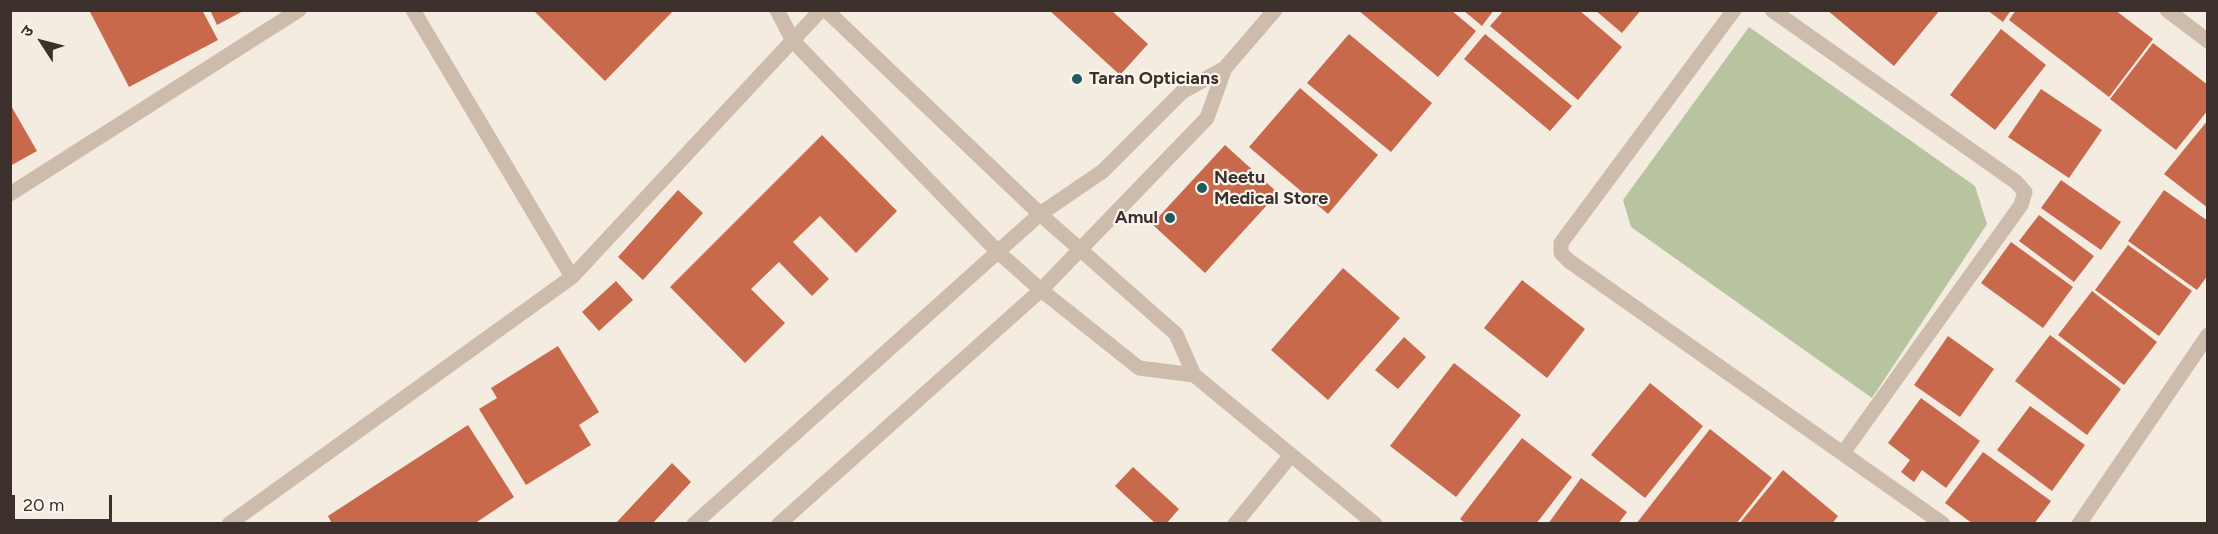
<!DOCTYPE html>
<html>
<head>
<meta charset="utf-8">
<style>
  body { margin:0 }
  #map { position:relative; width:2218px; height:534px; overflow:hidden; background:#f4ebe1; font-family:Figtree,"Noto Sans Devanagari",sans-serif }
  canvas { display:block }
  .frame { position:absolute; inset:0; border:12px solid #3b302b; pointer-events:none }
  .north { position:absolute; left:12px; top:12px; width:60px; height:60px; -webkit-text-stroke:4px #fbf5ee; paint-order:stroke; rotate:306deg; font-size:16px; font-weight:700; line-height:24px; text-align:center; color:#3b302b }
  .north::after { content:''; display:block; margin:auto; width:21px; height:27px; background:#3b302b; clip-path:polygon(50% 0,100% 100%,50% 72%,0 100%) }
  .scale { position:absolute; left:12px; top:495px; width:100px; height:27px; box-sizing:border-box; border:3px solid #3b302b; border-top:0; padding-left:8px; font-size:18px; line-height:21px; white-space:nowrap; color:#3b302b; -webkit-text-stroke:4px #fbf5ee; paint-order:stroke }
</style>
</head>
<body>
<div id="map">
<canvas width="2218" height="534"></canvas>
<div class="frame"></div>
<div class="north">उ</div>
<div class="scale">20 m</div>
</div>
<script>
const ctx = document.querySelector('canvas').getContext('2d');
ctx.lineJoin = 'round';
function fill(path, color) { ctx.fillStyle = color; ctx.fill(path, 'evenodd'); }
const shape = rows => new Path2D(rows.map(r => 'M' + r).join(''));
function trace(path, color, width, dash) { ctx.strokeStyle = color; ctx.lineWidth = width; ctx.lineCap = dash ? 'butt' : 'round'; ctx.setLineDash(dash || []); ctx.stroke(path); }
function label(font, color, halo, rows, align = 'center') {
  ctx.font = font + ' Figtree,sans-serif'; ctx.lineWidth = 4.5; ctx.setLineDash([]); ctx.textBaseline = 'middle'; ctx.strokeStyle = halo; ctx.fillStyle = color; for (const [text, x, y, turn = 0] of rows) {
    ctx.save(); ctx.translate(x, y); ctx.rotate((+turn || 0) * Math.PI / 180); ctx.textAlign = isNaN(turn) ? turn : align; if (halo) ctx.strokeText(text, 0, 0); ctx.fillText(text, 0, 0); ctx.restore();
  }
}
const green = shape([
  [1749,27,1975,186,1987,224,1872,398,1631,227,1623,200]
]);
const building = shape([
  [89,10,202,10,218,40,129,87],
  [210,10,245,10,217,25],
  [533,10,674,10,605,81],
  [1049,10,1111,10,1148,44,1120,75],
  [1358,10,1451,10,1476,31,1438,77],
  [1463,10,1494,10,1482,26],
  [1504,10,1579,10,1622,47,1578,100,1490,26],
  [1595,10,1641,10,1622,33],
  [1827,10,1940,10,1894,66],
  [1987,10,2011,10,2003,22],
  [2016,10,2115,10,2153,39,2109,97,2009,20],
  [2001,29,2046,65,1995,130,1950,95],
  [1349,34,1432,103,1391,152,1307,83],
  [1485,34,1572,106,1550,131,1464,59],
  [2153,43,2208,85,2208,110,2176,150,2110,99],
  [1300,88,1378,155,1328,214,1249,147],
  [2041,89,2102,130,2069,178,2008,137],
  [10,104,37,151,10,166],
  [2208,120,2208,208,2164,174],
  [822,135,897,211,856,253,820,216,793,242,829,279,812,296,779,262,751,289,785,323,745,363,670,287],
  [1225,145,1278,193,1205,273,1152,224],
  [2061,180,2121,222,2101,250,2041,208],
  [678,190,703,213,643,280,618,257],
  [2164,190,2208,221,2208,275,2197,290,2128,241],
  [2039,215,2094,256,2074,282,2019,241],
  [2011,242,2073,287,2043,328,1981,283],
  [2128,245,2192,291,2159,336,2095,290],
  [1343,268,1400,318,1328,400,1271,350],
  [1522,280,1585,329,1547,378,1484,328],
  [616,281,633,300,599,331,582,312],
  [2092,291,2157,342,2124,385,2058,335],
  [2050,335,2121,389,2087,435,2015,381],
  [1948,336,1994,369,1960,417,1914,385],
  [1404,337,1426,357,1398,389,1375,370],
  [558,346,599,412,579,425,591,445,526,485,479,409,497,398,491,388],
  [1454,363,1521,415,1456,497,1390,446],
  [1650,383,1703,426,1645,498,1591,455],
  [1921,398,1980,441,1946,488,1922,470,1914,482,1901,472,1910,460,1888,443],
  [2030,406,2085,445,2052,491,1997,450],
  [468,425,514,497,474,524,332,524,328,516],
  [1710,429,1772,478,1736,524,1636,524],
  [1522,438,1572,477,1536,524,1466,524,1460,519],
  [1983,452,2051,501,2034,524,1973,524,1945,503],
  [672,463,691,482,652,524,615,524],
  [1133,467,1179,509,1166,524,1156,524,1115,486],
  [1783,470,1838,516,1832,524,1739,524],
  [1581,478,1627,512,1618,524,1548,524]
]);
const minor = shape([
  [413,10,572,277],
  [1734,10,1561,243,1561,253,1569,261,1943,524],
  [1772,10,2016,182,2025,192,2021,205,1843,453],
  [2167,10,2208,41],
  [10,194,299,10],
  [229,524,572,277,821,10],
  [1235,524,1291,455],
  [2079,524,2208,335]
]);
const tertiary = shape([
  [777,10,793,41,998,252,1041,290,1139,368,1194,375],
  [826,10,1040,214,1176,334,1194,375,1375,524],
  [694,524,1040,214,1103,171,1182,92,1225,68,1275,10],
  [779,524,1041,290,1207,118,1225,68]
]);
const markers = [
  [1077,79,6,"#1f5a5e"],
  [1202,188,6,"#1f5a5e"],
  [1170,218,6,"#1f5a5e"]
];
const poiNames = [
  ["Taran Opticians",1089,79],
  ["Neetu",1214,178],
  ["Medical Store",1214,199],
  ["Amul",1158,218,"right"]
];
fill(green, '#b8c4a0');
fill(building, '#c8694b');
trace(minor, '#cdbbac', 15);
trace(tertiary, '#cdbbac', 15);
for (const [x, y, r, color] of markers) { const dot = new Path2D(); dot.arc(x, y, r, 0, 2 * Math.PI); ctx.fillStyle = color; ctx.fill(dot); trace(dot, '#fbf5ee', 2); }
label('bold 18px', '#3b302b', '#fbf5ee', poiNames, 'left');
</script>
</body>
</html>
